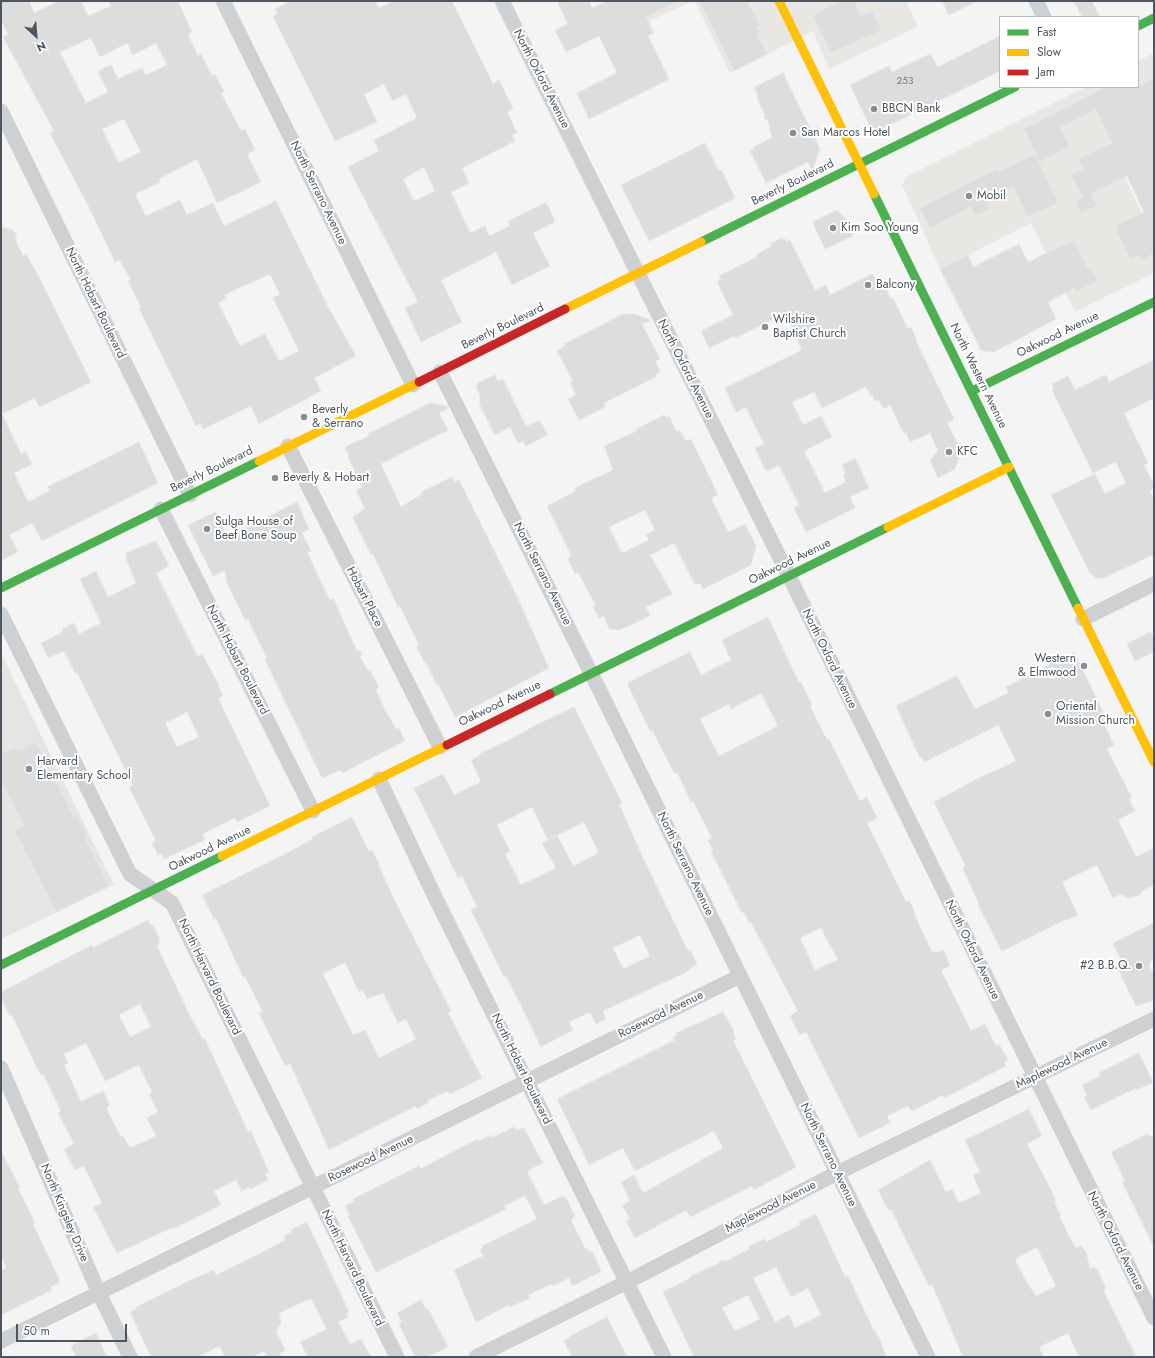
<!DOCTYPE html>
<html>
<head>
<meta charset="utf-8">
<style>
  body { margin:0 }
  #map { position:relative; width:1155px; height:1358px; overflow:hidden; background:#f4f4f4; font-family:Jost,sans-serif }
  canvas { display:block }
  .frame { position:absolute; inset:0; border:2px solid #4a5661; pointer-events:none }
  .legend { position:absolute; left:999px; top:16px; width:140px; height:72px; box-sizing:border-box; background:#fff; border:1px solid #b7bbc0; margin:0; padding:5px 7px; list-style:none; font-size:12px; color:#4a5661 }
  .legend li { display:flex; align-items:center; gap:8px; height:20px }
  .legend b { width:20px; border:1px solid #b7bbc0 }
  .north { position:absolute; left:16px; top:16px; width:40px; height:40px; -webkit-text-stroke:3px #fff; paint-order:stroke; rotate:154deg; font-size:11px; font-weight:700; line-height:16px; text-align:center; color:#4a5661 }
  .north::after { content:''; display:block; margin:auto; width:14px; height:18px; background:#4a5661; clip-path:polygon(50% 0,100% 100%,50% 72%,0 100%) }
  .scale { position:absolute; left:16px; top:1324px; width:111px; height:18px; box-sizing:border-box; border:2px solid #4a5661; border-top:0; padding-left:5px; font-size:12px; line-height:14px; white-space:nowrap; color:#4a5661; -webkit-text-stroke:3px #fff; paint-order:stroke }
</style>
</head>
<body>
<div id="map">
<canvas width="1155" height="1358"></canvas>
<div class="frame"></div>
<ul class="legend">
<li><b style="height:5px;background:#4caf50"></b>Fast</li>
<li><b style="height:5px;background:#ffc107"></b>Slow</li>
<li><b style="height:5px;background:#c62828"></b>Jam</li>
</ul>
<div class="north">N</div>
<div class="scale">50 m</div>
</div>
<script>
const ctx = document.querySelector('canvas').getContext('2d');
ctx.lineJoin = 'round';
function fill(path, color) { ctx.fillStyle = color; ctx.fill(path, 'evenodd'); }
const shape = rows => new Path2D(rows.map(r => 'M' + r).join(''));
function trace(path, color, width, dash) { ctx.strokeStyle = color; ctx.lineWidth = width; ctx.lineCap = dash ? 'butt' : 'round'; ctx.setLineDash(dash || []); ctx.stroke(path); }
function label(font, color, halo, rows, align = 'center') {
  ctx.font = font + ' Jost,sans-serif'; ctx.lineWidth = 4; ctx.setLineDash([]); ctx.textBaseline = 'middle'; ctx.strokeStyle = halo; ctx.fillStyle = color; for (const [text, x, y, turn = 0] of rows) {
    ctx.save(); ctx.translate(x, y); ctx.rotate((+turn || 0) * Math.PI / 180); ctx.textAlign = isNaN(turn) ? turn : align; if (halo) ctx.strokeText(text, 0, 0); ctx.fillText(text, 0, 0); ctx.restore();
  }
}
const commercial = shape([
  [637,1,693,1,647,22],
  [695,1,906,1,918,27,829,69,813,31,730,73],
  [1154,53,1154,163,1125,178,1154,238,1154,273,1075,312,1031,223,968,255,1011,344,991,352,981,350,940,269,904,189,902,185,906,177,1086,87,1138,87,1138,61]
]);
const education = shape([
  [1,653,114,885,1,939]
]);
const building = shape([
  [1,1,29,1,34,13,59,1,81,1,88,16,111,6,109,1,178,1,192,32,188,35,198,56,201,54,212,76,215,74,224,92,221,93,241,131,245,129,255,150,247,154,261,182,217,203,197,159,159,179,160,182,135,194,146,216,180,200,187,215,213,203,224,226,276,201,327,305,356,356,314,378,321,391,259,424,251,406,203,429,201,423,196,426,139,308,141,307,128,281,131,280,120,260,115,262,92,213,50,133,54,131,3,37,8,34,1,20,1,1],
  [91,38,100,57,127,43,133,55,156,43,167,65,146,75,142,68,118,79,111,65,98,71,108,92,86,103,60,52,91,38],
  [124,119,141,152,119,163,102,129,124,119],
  [270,274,280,294,273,298,299,351,279,361,265,334,240,346,218,303,226,299,224,295,270,274],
  [291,1,375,1,379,8,394,1,452,1,493,84,499,80,513,109,507,112,517,133,512,135,515,141,462,168,469,183,451,192,470,233,485,226,489,236,510,226,508,221,545,203,547,204,555,222,533,233,550,266,512,285,496,252,441,280,462,322,421,342,405,308,418,302,348,167,379,151,374,140,417,118,406,94,393,101,384,84,364,94,377,122,335,141,273,16,278,14,275,9,291,1],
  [424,167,435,191,414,201,403,179,424,167],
  [557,1,589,1,592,8,607,1,679,1,646,17,654,33,648,36,669,79,589,119,577,93,617,73,599,36,566,52,555,30,568,24,557,1],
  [699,1,747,1,760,25,756,27,760,33,757,34,767,54,734,71,699,1],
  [841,1,854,1,861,16,872,11,882,30,831,53,813,17,815,16,814,14,841,1],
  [942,1,977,1,949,15,942,1],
  [1074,1,1092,1,1100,17,1082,17,1074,1],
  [1000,36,1000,71,873,133,850,85,889,66,892,72,930,54,938,67,1000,36],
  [783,73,820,149,812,171,808,162,766,183,750,151,754,149,753,147,772,138,768,121,764,118,765,115,757,98,758,95,754,87,783,73],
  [1154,78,1154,253,1142,260,1139,255,1130,259,1116,230,1119,229,1117,225,1144,212,1127,176,1091,194,1097,206,1081,213,1076,202,1083,197,1071,175,1083,169,1078,159,1112,143,1096,110,1060,128,1070,147,1040,162,1024,129,1106,87,1138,87,1154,78],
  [705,143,719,171,722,171,735,198,649,241,621,185,705,143],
  [1035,154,1058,203,1028,217,1013,187,986,200,990,209,975,216,971,207,930,228,920,208,997,169,999,172,1035,154],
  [837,210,845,218,853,236,825,249,813,223,814,221,837,210],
  [1,227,13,230,16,234,16,241,23,256,26,254,39,277,91,382,44,405,39,407,35,398,2,414,21,454,26,452,32,464,14,473,28,502,50,491,47,487,139,442,158,483,42,541,32,523,9,535,18,552,1,561,1,227],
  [782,238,783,240,786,239,787,242,790,240,815,290,826,285,830,295,872,274,877,280,880,278,891,299,893,298,908,329,911,327,917,340,916,341,954,419,947,423,961,450,955,469,938,478,930,460,938,451,930,433,910,442,906,433,904,434,890,405,884,409,879,400,875,401,872,395,871,396,866,387,822,408,814,392,792,402,803,425,821,416,832,437,804,451,825,493,846,482,843,475,846,474,842,465,855,458,869,488,850,497,855,508,806,532,794,508,799,505,779,465,767,471,764,468,755,448,764,444,746,407,736,412,725,388,802,350,785,313,735,338,734,336,709,348,701,331,733,315,717,282,721,280,719,276,757,257,757,254,772,246,770,244,782,238],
  [1074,240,1088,269,1091,268,1097,281,1076,292,1074,288,1048,302,1056,319,994,352,988,352,981,350,940,269,968,255,973,267,1019,244,1028,262,1074,240],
  [623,314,634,314,651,320,642,324,660,359,655,361,660,372,655,375,656,377,604,403,605,407,579,420,568,399,576,395,570,383,573,381,557,351,565,346,564,344,623,314],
  [1154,360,1154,398,1124,413,1148,463,1144,465,1154,485,1154,488,1150,490,1154,499,1154,554,1104,578,1096,578,1090,573,1051,495,1095,474,1105,494,1126,483,1116,462,1093,473,1052,390,1054,388,1052,384,1068,376,1075,390,1106,375,1109,382,1154,360],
  [495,375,498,381,503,379,526,426,540,421,548,435,526,446,523,441,518,443,510,427,495,435,480,405,480,395,476,387,478,383,495,375],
  [430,403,447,406,448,408,439,413,448,430,381,464,401,507,422,494,421,492,452,477,455,482,459,480,520,603,549,668,455,717,438,684,437,685,426,663,425,663,416,646,419,645,400,606,398,607,373,554,371,555,355,522,353,517,365,509,356,490,362,487,348,457,349,456,345,447,369,436,368,434,430,403],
  [664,415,666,418,669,416,677,432,680,430,686,441,691,439,718,495,711,498,728,532,745,524,756,546,751,565,703,589,700,583,695,585,674,543,650,555,672,594,646,607,650,616,619,630,609,629,604,616,599,618,593,607,596,606,578,572,575,574,568,559,571,555,547,506,576,491,575,488,613,470,604,446,637,431,636,429,664,415],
  [645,510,655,530,646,535,649,540,622,553,609,527,645,510],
  [297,502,309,529,302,533,311,551,307,552,327,595,331,600,333,598,357,651,362,652,360,657,368,671,370,670,379,688,376,690,385,710,396,729,399,728,405,741,342,773,341,770,322,778,267,664,265,659,267,658,248,619,245,620,227,583,225,570,213,576,188,525,216,512,228,537,297,502],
  [156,541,169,566,156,573,198,657,202,654,219,685,218,686,223,696,218,698,270,806,237,822,235,818,202,834,205,840,164,859,161,853,158,855,152,843,156,841,129,787,133,785,77,672,75,673,64,651,48,658,41,643,63,632,62,629,74,623,79,634,101,623,80,579,96,571,108,597,136,583,125,556,127,555,126,553,135,549,156,541],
  [187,712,199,737,177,747,165,723,187,712],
  [768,617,799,683,801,682,812,705,810,706,827,740,829,739,860,801,867,797,877,818,867,823,906,902,909,900,915,913,914,914,932,952,934,951,935,953,942,950,944,951,950,966,941,970,971,1031,985,1024,996,1046,999,1044,1008,1060,1004,1062,1006,1066,944,1098,943,1095,912,1111,908,1106,887,1116,890,1123,859,1138,806,1032,800,1035,790,1016,798,1011,751,922,749,923,744,912,742,913,711,851,713,850,708,840,712,838,693,801,691,802,677,772,674,773,652,730,650,731,628,685,629,682,690,652,701,675,731,660,722,640,768,617],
  [761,693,778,726,719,756,700,719,729,704,731,709,761,693],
  [821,928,838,960,815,970,800,938,821,928],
  [1150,632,1154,640,1154,652,1135,661,1127,644,1150,632],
  [1074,652,1109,724,1105,726,1114,745,1107,749,1132,798,1129,799,1135,811,1118,820,1136,857,1154,848,1154,885,1145,889,1138,896,1127,898,1121,894,1113,898,1097,865,1062,882,1078,915,1067,920,1066,919,1002,951,978,905,979,904,963,869,965,865,934,802,979,778,1016,761,998,725,924,762,922,757,920,758,896,706,957,676,975,709,1008,693,1006,687,1074,652],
  [574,707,622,803,619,804,643,858,688,951,690,950,697,964,684,973,603,1011,606,1019,596,1024,590,1012,569,1022,573,1030,541,1047,520,1003,506,976,504,977,471,910,477,907,462,876,458,878,414,788,443,774,454,795,481,782,471,760,480,756,479,754,502,743,502,744,534,726,574,707],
  [532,807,548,840,584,822,598,851,596,853,597,854,573,866,557,835,542,843,556,868,521,885,505,854,510,851,497,825,532,807],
  [640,935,650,956,623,969,613,948,640,935],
  [36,742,74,817,77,816,88,839,86,840,109,886,56,912,15,831,24,826,1,780,1,754,16,747,18,751,36,742],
  [352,817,369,852,372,850,379,863,378,864,392,895,451,1011,448,1013,482,1078,450,1094,447,1091,427,1101,428,1103,417,1109,416,1106,329,1150,290,1063,285,1066,259,1013,263,1012,245,976,243,977,216,918,214,919,202,895,289,852,313,839,312,837,352,817],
  [345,962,359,992,363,990,367,999,383,993,398,1023,406,1019,416,1039,379,1058,365,1030,353,1035,323,974,345,962],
  [148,920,150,925,153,925,160,940,158,941,160,944,157,946,171,976,190,1016,203,1040,205,1039,248,1132,251,1131,269,1172,265,1174,268,1180,250,1189,249,1187,242,1191,236,1180,214,1191,221,1205,175,1228,171,1228,117,1253,93,1207,102,1203,84,1166,75,1170,64,1149,74,1144,58,1113,61,1111,43,1074,41,1075,37,1068,12,1015,10,1016,1,997,1,992,92,945,93,948,148,920],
  [140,1004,151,1027,130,1037,119,1015,140,1004],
  [86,1043,105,1081,139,1065,152,1092,149,1094,158,1112,147,1118,156,1136,130,1148,123,1136,121,1137,108,1112,107,1107,110,1105,103,1091,81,1102,64,1065,68,1063,64,1054,86,1043],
  [1154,923,1154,955,1149,966,1154,976,1154,1000,1136,1006,1118,969,1124,966,1113,943,1154,923],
  [723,1012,734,1031,733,1032,736,1039,733,1040,796,1167,754,1190,752,1186,690,1217,686,1210,635,1238,626,1221,630,1219,622,1205,630,1201,621,1182,634,1175,643,1193,723,1148,714,1131,635,1171,623,1148,589,1165,557,1099,675,1040,673,1037,677,1035,676,1033,723,1012],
  [1139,1053,1153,1082,1137,1090,1136,1088,1091,1110,1084,1097,1087,1096,1082,1085,1100,1076,1099,1073,1139,1053],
  [1029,1109,1042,1136,1027,1144,1053,1194,1056,1201,1054,1202,1061,1215,1059,1216,1072,1242,1076,1248,1081,1246,1086,1252,1090,1269,1094,1267,1097,1269,1106,1288,1103,1290,1136,1357,1079,1357,1068,1333,1039,1347,1044,1357,963,1357,932,1284,929,1286,891,1209,888,1210,878,1190,930,1160,946,1192,952,1189,959,1203,981,1193,973,1175,980,1172,965,1140,1029,1109],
  [1037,1247,1056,1286,1036,1296,1027,1283,1015,1259,1037,1247],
  [514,1127,516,1130,524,1128,543,1163,527,1171,544,1205,563,1196,566,1198,575,1216,571,1220,586,1250,588,1249,590,1252,592,1251,601,1270,600,1272,572,1286,569,1278,553,1286,552,1284,528,1295,530,1298,510,1307,509,1305,476,1322,454,1270,483,1256,480,1250,483,1248,482,1246,537,1219,525,1196,504,1206,506,1209,376,1272,348,1216,350,1215,345,1206,354,1201,353,1199,419,1166,420,1169,478,1139,479,1141,491,1135,492,1138,514,1127],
  [1148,1134,1149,1137,1154,1135,1154,1247,1122,1182,1125,1181,1111,1152,1148,1134],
  [1,1151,20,1188,18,1188,35,1223,33,1224,59,1279,59,1283,50,1287,52,1290,1,1315,1,1270,6,1268,1,1255,1,1151],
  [816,1214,845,1277,848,1276,874,1331,875,1331,881,1342,886,1357,694,1357,663,1292,689,1279,691,1276,718,1264,722,1260,726,1261,750,1249,749,1246,765,1239,766,1242,800,1225,799,1222,816,1214],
  [776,1267,791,1297,808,1288,821,1315,795,1328,789,1315,775,1322,753,1278,776,1267],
  [748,1295,760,1319,735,1331,722,1308,748,1295],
  [307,1222,349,1312,346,1314,348,1317,338,1322,350,1344,361,1339,371,1357,308,1357,300,1342,327,1329,311,1298,279,1313,281,1323,276,1331,285,1350,279,1354,281,1357,267,1357,264,1351,252,1357,225,1357,220,1346,197,1357,151,1357,130,1312,136,1309,136,1307,189,1281,214,1270,216,1275,263,1252,285,1240,284,1236,292,1232,291,1230,307,1222],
  [421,1300,426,1309,428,1308,448,1347,427,1357,415,1357,399,1324,402,1322,397,1313,421,1300],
  [607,1317,627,1357,572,1357,564,1341,570,1337,570,1336,607,1317],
  [96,1333,107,1357,76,1357,71,1346,96,1333]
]);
const street = shape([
  [223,1,413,385],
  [502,1,789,576,1154,1318],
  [1036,1,1044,17],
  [1,111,190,495],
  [440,372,598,687,928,1357],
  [288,446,440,747],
  [161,509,313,811],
  [1,614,130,874,172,903,397,1357],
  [1083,619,1154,584],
  [379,779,434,895,664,1357],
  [1,1068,99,1293,130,1357],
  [1,1341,740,976],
  [476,1357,627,1282,837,1173,1154,1019]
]);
const fast = shape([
  [1138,26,1154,18],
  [874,194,1078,608],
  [701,242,1015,87],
  [972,391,1154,302],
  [1,588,259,461],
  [550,694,888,527],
  [1,965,222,856]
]);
const slow = shape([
  [779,1,874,194],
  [565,309,701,242],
  [259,461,419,382],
  [888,527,1009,467],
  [1078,608,1154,762],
  [222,856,447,745]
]);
const jam = shape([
  [419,382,565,309],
  [447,745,550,694]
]);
const markers = [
  [874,109,4,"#868d94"],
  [793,133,4,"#868d94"],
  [969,196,4,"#868d94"],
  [833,228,4,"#868d94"],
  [868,285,4,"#868d94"],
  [765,327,4,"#868d94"],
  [304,417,4,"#868d94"],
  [949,452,4,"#868d94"],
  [275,478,4,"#868d94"],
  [207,529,4,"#868d94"],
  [1084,666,4,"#868d94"],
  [1048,714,4,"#868d94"],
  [29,769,4,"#868d94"],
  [1139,966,4,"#868d94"]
];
const numberNames = [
  ["253",905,82]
];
const streetNames = [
  ["North Oxford Avenue",541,79,63],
  ["Beverly Boulevard",793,183,-26],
  ["North Serrano Avenue",318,193,64],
  ["North Hobart Boulevard",95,303,64],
  ["Beverly Boulevard",503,327,-26],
  ["Oakwood Avenue",1058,335,-26],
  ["North Oxford Avenue",685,369,63],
  ["North Western Avenue",978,376,64],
  ["Beverly Boulevard",212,470,-26],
  ["Oakwood Avenue",790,562,-26],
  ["North Serrano Avenue",542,574,63],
  ["Hobart Place",364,597,63],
  ["North Oxford Avenue",829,659,64],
  ["North Hobart Boulevard",237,660,63],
  ["Oakwood Avenue",500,704,-26],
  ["Oakwood Avenue",210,849,-26],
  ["North Serrano Avenue",685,864,64],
  ["North Oxford Avenue",972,950,64],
  ["North Harvard Boulevard",209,977,64],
  ["Rosewood Avenue",661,1015,-26],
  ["Maplewood Avenue",1062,1064,-26],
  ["North Hobart Boulevard",521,1069,64],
  ["North Serrano Avenue",828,1155,64],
  ["Rosewood Avenue",371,1159,-26],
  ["Maplewood Avenue",771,1207,-27],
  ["North Kingsley Drive",64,1213,67],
  ["North Oxford Avenue",1115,1241,63],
  ["North Harvard Boulevard",352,1268,64]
];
const poiNames = [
  ["BBCN Bank",882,109],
  ["San Marcos Hotel",801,133],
  ["Mobil",977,196],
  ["Kim Soo Young",841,228],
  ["Balcony",876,285],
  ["Wilshire",773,320],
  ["Baptist Church",773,334],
  ["Beverly",312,410],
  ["& Serrano",312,424],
  ["KFC",957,452],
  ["Beverly & Hobart",283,478],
  ["Sulga House of",215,522],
  ["Beef Bone Soup",215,536],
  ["Western",1076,659,"right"],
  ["& Elmwood",1076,673,"right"],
  ["Oriental",1056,707],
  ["Mission Church",1056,721],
  ["Harvard",37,762],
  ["Elementary School",37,776],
  ["#2 B.B.Q.",1131,966,"right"]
];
fill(commercial, '#e8e7e3');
fill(education, '#e6e5e6');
fill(building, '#ddddde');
trace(building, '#e5e6e7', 1);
trace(street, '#ced0d2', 15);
trace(fast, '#4caf50', 9);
trace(slow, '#ffc107', 9);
trace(jam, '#c62828', 9);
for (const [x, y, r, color] of markers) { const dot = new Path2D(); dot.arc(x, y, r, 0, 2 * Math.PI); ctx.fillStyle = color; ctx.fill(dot); trace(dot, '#fff', 1.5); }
label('10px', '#707881', null, numberNames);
label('12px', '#4a5661', '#fff', streetNames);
label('12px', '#4a5661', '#fff', poiNames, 'left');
</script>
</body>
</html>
